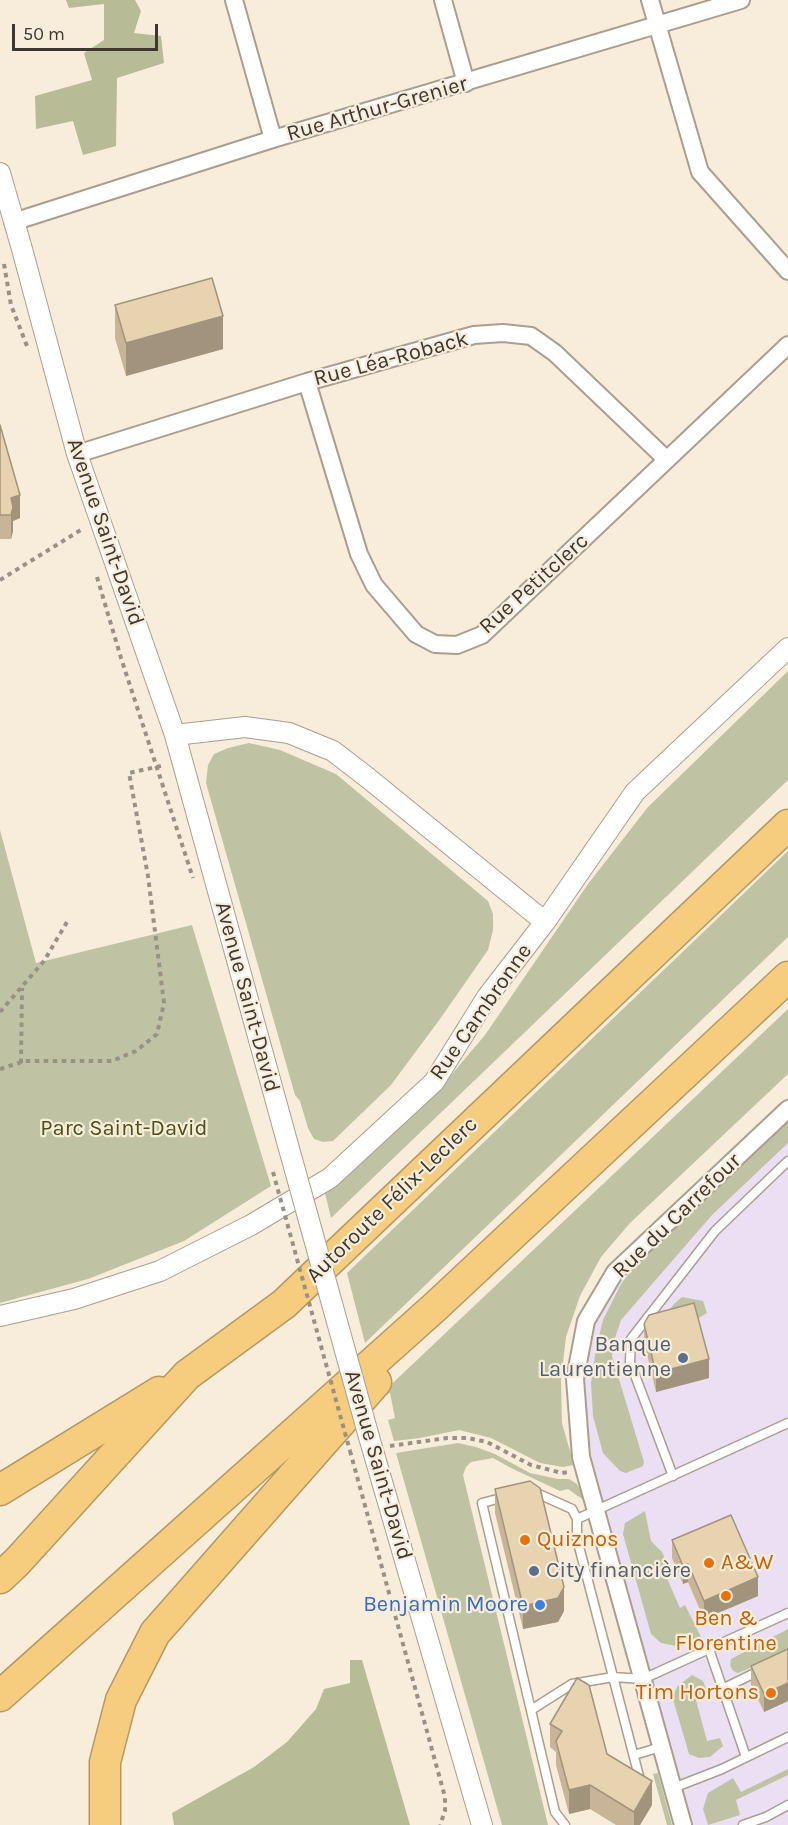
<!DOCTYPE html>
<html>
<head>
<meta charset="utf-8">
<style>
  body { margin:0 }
  #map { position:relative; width:788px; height:1825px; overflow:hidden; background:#f8eddb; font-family:Karla,sans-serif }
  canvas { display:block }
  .scale { position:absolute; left:12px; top:24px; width:146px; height:27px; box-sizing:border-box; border:3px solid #3c3730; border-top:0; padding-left:8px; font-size:18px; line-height:21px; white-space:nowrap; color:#3c3730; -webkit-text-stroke:4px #f8eddb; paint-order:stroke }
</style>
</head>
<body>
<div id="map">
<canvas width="788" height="1825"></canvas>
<div class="scale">50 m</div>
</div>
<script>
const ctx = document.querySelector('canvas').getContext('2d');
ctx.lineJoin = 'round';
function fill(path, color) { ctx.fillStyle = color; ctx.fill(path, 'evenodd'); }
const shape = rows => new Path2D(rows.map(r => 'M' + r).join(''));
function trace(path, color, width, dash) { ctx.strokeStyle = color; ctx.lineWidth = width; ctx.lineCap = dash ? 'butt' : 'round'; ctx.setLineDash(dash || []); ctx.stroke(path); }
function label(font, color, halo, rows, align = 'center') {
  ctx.font = font + ' Karla,sans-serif'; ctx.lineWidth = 4.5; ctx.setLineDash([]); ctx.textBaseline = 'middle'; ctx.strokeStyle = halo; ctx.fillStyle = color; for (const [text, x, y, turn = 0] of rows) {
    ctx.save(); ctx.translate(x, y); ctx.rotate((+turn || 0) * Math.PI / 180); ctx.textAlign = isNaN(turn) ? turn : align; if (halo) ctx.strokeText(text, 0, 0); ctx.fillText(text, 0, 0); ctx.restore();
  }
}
const commercial = shape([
  [788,1109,788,1825,683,1825,581,1457,575,1379,586,1321,615,1272]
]);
const green = shape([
  [788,671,788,780,331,1218,325,1193,441,1087,485,1035,588,884,648,807],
  [249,743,280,750,336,774,488,901,493,914,493,930,488,950,440,1019,391,1085,333,1141,323,1142,314,1139,308,1128,300,1101,295,1095,206,783,208,765,214,754,228,748],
  [0,830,36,963,192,925,271,1186,184,1241,88,1279,0,1303],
  [788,851,788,937,365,1343,347,1273],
  [788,1009,788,1074,630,1223,601,1257,580,1296,566,1337,561,1380,562,1423,574,1465,563,1467,540,1463,491,1438,459,1430,420,1438,394,1441,388,1420,395,1418,390,1393,381,1397,380,1395],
  [788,1115,788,1143,712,1215,621,1320,614,1341,612,1356,644,1462,643,1466,626,1473,620,1471,603,1453,593,1416,591,1383,596,1349,603,1320,621,1284,648,1248],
  [682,1297,703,1301,707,1313,694,1321,659,1323,674,1304],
  [458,1443,476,1447,495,1454,530,1473,558,1479,569,1479,577,1484,582,1493,582,1499,568,1489,560,1491,511,1468,493,1458,471,1462,466,1467,463,1475,548,1825,502,1825,396,1453],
  [645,1511,651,1541,662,1552,669,1567,663,1569,680,1608,685,1605,703,1641,676,1646,661,1643,651,1634,623,1534,625,1523],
  [788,1629,788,1651,743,1671,738,1673,733,1671,730,1665,731,1659],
  [692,1675,703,1681,709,1696,696,1700,707,1741,720,1738,723,1746,710,1757,699,1758,689,1754,672,1696,678,1686],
  [788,1769,788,1775,736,1800,740,1815,708,1825,703,1809,708,1793,733,1778,741,1792],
  [658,1773,672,1825,667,1825,653,1774]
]);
const forest = shape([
  [66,0,135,0,141,11,134,33,161,36,164,63,117,78,116,146,83,155,73,121,36,129,35,96,92,80,84,53,104,40,104,4,69,8],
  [350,1660,362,1660,410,1825,174,1825,172,1813,254,1767,287,1742,316,1709,324,1689,350,1683]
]);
const path = shape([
  [4,264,11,305,27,346],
  [97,577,121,658,193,878],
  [0,580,84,528],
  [0,1012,44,961,67,922],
  [21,1063,22,988],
  [0,1069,25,1061,112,1061,136,1051,157,1034,164,1003,148,876,129,773,165,765],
  [390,1446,447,1438,468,1438,487,1442,531,1465,562,1473,569,1472],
  [350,1451,445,1797,445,1811,440,1825]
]);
const service = shape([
  [673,1476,630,1362,631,1339,715,1231,788,1161],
  [532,1491,572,1509,577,1519,788,1423],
  [505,1497,482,1503,555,1812,565,1825],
  [577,1519,577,1539,640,1780],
  [709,1649,746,1757],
  [722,1689,761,1670],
  [531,1710,572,1684,613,1677,643,1679,788,1613],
  [634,1755,661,1747],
  [673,1788,722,1769,788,1737],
  [743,1825,766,1817,788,1805]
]);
const minor = shape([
  [234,0,273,139],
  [443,0,466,83],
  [650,0,700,172,788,271],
  [13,222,273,139,741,0],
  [307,382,359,554,374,585,416,634,435,644,457,645,482,635,788,345],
  [77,454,307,382,474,335,503,333,531,336,555,353,667,460],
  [683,1825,581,1457,575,1379,586,1321,615,1272,788,1109]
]);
const tertiary = shape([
  [0,173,22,249,77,454,175,735,288,1145],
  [175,735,245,727,289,733,333,751,368,778,545,922],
  [0,1316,74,1299,160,1271,251,1225,330,1178,434,1082,487,997,545,922,635,792,788,648],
  [369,1437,482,1825]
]);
const motorway = shape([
  [0,1490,159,1392],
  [0,1578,17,1562,187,1375,284,1304,788,825],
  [0,1696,435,1307,788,977],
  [105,1825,105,1762,121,1700,155,1633,376,1382]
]);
const pathBridge = shape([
  [273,1172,350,1451]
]);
const tertiaryBridge = shape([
  [288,1145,369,1437]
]);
const wall = shape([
  [115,305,223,349,126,376,115,338],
  [0,425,20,518,13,521,13,531,11,539,0,539],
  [644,1324,709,1378,656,1392,644,1342],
  [495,1489,564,1611,558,1622,523,1629,495,1513],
  [672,1540,758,1596,704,1619,688,1582,683,1584,672,1558],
  [788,1649,788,1701,764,1712,751,1685,751,1666],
  [550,1724,607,1754,652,1805,640,1825,616,1825,590,1809,569,1814,556,1765,556,1752,550,1747]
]);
const shadedWall = shape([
  [223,316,223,349,126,376,126,343],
  [20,495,20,518,13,521,13,531,11,539,11,498],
  [709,1359,709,1378,656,1392,656,1373],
  [688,1564,688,1582,683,1584,683,1566],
  [758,1577,758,1596,704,1619,704,1601],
  [564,1587,564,1611,558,1622,523,1629,523,1606],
  [788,1683,788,1701,764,1712,764,1694],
  [652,1781,652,1805,640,1825,634,1825,634,1812],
  [590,1785,590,1809,569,1814,569,1790]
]);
const building = shape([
  [212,278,223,316,126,343,115,305,212,278],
  [0,425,20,495,11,498,13,507,11,515,0,515,0,425],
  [694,1303,709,1359,656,1373,644,1324,649,1315,694,1303],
  [530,1481,540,1488,564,1587,558,1598,523,1606,495,1489,530,1481],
  [731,1515,758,1577,704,1601,688,1564,683,1566,672,1540,731,1515],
  [788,1649,788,1683,764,1694,751,1666,788,1649],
  [577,1678,589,1685,607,1754,652,1781,634,1812,590,1785,569,1790,556,1741,562,1731,550,1724,577,1678]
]);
const markers = [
  [683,1358,6,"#5c6f8a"],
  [525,1540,6,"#e8710a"],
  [709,1563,6,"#e8710a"],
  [534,1571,6,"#5c6f8a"],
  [726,1596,6,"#e8710a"],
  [540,1605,6,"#3f7fe0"],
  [771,1693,6,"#e8710a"]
];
const streetNames = [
  ["Rue Arthur-Grenier",377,109,-16],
  ["Rue Léa-Roback",391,359,-15],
  ["Avenue Saint-David",105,532,71],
  ["Rue Petitclerc",534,584,-42],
  ["Avenue Saint-David",247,997,75],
  ["Rue Cambronne",481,1012,-55],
  ["Autoroute Félix-Leclerc",392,1200,-44],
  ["Rue du Carrefour",677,1216,-44],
  ["Avenue Saint-David",378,1465,74]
];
const parkNames = [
  ["Parc Saint-David",124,1129]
];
const serviceNames = [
  ["Banque",671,1345],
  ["Laurentienne",671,1370],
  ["City financière",546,1571,"left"]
];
const foodNames = [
  ["Quiznos",537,1540],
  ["A&W",721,1563],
  ["Ben &",726,1619,"center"],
  ["Florentine",726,1644,"center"],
  ["Tim Hortons",759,1693,"right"]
];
const shopNames = [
  ["Benjamin Moore",528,1605]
];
fill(commercial, '#ebdff4');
fill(green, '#bfc3a3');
fill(forest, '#b7bc97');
trace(service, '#aa9f8e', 11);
trace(minor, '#aa9f8e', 20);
trace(tertiary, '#aa9f8e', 22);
trace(motorway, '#b59863', 33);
trace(path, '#999185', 4, [4.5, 4.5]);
trace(service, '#fff', 8);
trace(minor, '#fff', 16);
trace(tertiary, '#fff', 20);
trace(motorway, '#f6cd7f', 30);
trace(tertiaryBridge, '#aa9f8e', 22, []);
trace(pathBridge, '#999185', 4, [4.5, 4.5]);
trace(tertiaryBridge, '#fff', 20);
fill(wall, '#c8b598');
fill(shadedWall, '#a2947c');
fill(building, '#e8d3b1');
trace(building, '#a2947c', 1.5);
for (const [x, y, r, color] of markers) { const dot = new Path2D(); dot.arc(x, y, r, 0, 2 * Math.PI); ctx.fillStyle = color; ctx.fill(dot); trace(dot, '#f8eddb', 2); }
label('22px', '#3c3730', '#f8eddb', streetNames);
label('22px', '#4c5014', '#f8eddb', parkNames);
label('22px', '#4e5e75', '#f8eddb', serviceNames, 'right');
label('22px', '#c56008', '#f8eddb', foodNames, 'left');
label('22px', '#366cbe', '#f8eddb', shopNames, 'right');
</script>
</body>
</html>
